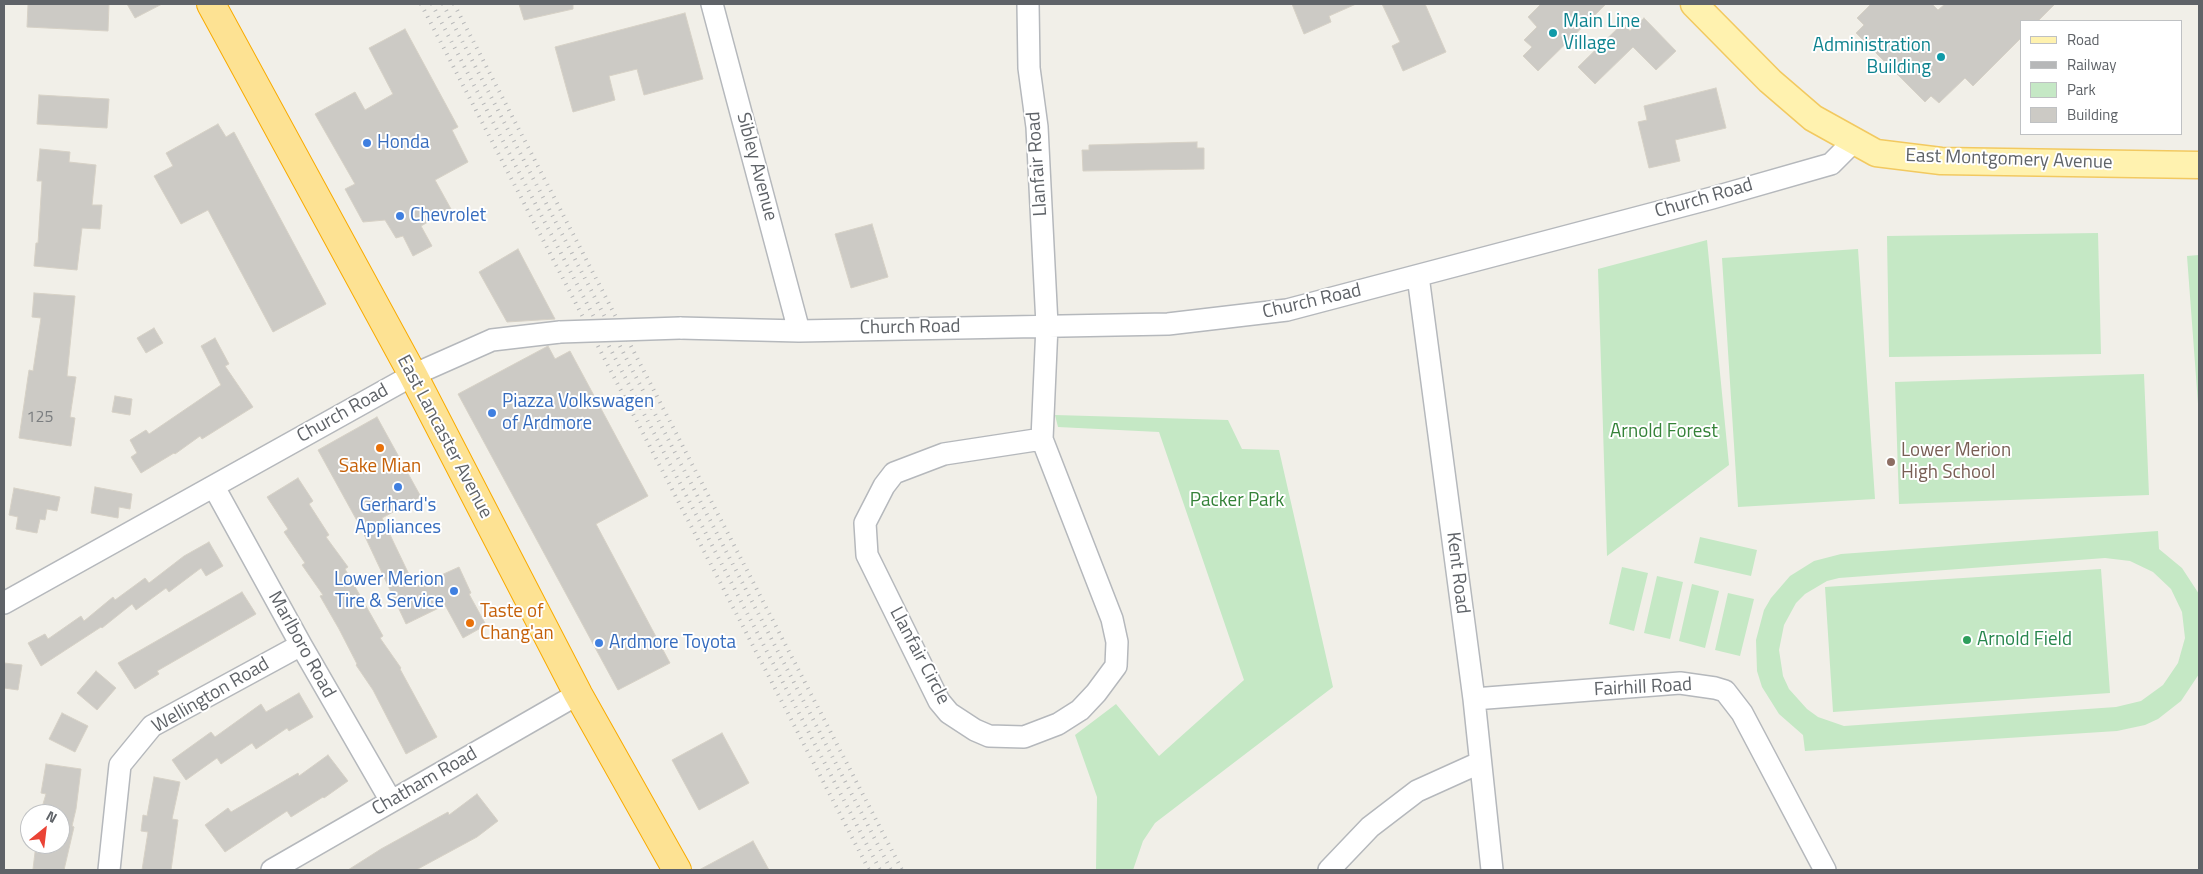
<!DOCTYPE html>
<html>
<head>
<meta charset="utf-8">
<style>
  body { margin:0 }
  #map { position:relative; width:2203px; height:874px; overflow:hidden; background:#f1efe8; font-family:"Titillium Web",sans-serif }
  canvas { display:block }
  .frame { position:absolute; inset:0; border:5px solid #5f6368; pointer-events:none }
  .legend { position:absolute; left:2020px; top:20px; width:162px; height:115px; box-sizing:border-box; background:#fff; border:1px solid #bfc1c3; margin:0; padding:6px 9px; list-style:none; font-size:15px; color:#5f6368 }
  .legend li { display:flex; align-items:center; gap:10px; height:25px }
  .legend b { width:25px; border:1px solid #bfc1c3 }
  .north { position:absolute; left:20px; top:804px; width:50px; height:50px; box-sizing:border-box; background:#fff; border:1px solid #bfc1c3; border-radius:50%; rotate:29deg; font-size:14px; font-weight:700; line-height:20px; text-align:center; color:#5f6368 }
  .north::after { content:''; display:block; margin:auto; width:18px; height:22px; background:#ea4335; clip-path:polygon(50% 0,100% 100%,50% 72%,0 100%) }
</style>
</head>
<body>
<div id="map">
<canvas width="2203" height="874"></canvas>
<div class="frame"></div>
<ul class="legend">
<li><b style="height:6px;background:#fff2af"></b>Road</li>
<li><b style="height:6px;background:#b6b7b8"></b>Railway</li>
<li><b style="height:14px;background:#c5e8c5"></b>Park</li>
<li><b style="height:14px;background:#cccac5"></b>Building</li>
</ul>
<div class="north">N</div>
</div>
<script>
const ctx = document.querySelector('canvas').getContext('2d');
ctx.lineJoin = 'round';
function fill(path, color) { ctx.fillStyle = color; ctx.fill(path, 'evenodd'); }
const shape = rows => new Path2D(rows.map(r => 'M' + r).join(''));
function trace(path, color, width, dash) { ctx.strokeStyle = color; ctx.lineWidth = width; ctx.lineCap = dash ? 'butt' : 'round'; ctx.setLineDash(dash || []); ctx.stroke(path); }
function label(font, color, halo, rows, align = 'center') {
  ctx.font = font + ' "Titillium Web",sans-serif'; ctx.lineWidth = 4; ctx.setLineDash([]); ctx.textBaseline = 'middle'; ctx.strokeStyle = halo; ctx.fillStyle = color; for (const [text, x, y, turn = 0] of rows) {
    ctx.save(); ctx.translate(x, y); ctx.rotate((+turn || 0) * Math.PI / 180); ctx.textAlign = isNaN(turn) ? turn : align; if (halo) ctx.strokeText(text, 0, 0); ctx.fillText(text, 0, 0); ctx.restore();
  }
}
const green = shape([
  [2098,233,2101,354,1889,357,1887,236],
  [1707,240,1729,465,1607,556,1598,269],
  [1858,249,1875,499,1738,507,1722,258],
  [2199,255,2199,417,2187,256],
  [2144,374,2149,495,1899,504,1895,382],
  [1055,415,1228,420,1242,449,1279,450,1333,687,1155,823,1143,841,1133,870,1096,870,1097,797,1075,735,1116,704,1159,756,1244,680,1159,432,1058,427],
  [2158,531,2159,549,2182,568,2199,594,2199,674,2181,701,2158,719,2145,725,2117,731,1805,751,1803,735,1779,714,1762,687,1757,671,1756,640,1764,610,1771,598,1790,576,1814,561,1841,554],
  [2105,558,2130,561,2153,572,2171,589,2182,612,2185,638,2178,663,2163,685,2141,701,2116,707,1844,726,1818,717,1807,709,1789,689,1783,676,1779,650,1784,625,1796,603,1805,594,1827,581,1839,578],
  [1700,537,1757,550,1751,576,1694,563],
  [1622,567,1648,573,1634,631,1609,624],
  [2101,569,2110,693,1833,712,1825,587],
  [1657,576,1683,582,1670,639,1644,633],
  [1692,584,1719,591,1705,648,1679,641],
  [1728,593,1754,599,1740,656,1715,650]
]);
const building = shape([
  [28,4,109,4,108,31,27,27,28,4],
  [127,4,162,4,135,18,127,4],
  [519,4,573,4,573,9,524,20,519,4],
  [1292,4,1356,4,1329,16,1331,22,1304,34,1292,4],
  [1382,4,1425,4,1446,52,1403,71,1392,46,1400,42,1382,4],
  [1541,4,1606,4,1538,71,1523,56,1532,47,1524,40,1537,27,1528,17,1541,4],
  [1871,4,1932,4,1938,10,1945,4,2055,4,2038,21,2022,21,2022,37,1973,86,1965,78,1939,103,1931,96,1925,102,1856,33,1864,25,1857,18,1871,4],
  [685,13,703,79,644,95,637,69,609,76,615,100,573,112,555,47,685,13],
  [1644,18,1676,51,1656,70,1633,47,1595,84,1578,67,1623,23,1630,31,1644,18],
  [405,29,458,127,452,130,468,162,435,180,451,209,421,226,432,246,413,256,403,236,396,238,385,220,363,222,345,189,355,184,315,114,355,92,365,110,393,94,369,48,405,29],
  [1716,88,1726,128,1675,140,1680,161,1649,168,1638,122,1647,120,1644,106,1716,88],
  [39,95,109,99,107,128,37,124,39,95],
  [218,124,226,137,234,132,326,304,273,332,208,210,181,224,154,176,173,166,166,153,218,124],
  [1197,142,1197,148,1204,148,1204,169,1083,171,1082,150,1089,150,1089,145,1197,142],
  [40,149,70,152,69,162,96,165,92,205,102,205,100,229,82,228,77,270,34,266,36,243,38,243,42,181,37,181,40,149],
  [872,224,888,277,851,288,835,234,872,224],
  [518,249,555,319,507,322,479,272,518,249],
  [34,293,75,296,67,376,76,377,70,417,75,418,71,446,19,438,29,370,33,371,41,318,32,317,34,293],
  [154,328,163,343,146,353,137,338,154,328],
  [215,338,229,364,225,366,253,407,202,439,200,436,175,454,174,453,141,473,131,457,137,453,130,440,146,430,149,434,221,385,201,346,215,338],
  [548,346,555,359,570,351,648,496,596,524,670,663,618,690,458,394,548,346],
  [115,396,132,399,130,415,112,412,115,396],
  [377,417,421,497,382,518,415,587,459,567,471,593,469,594,486,625,463,638,445,605,406,624,361,528,318,450,377,417],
  [298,478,313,501,309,504,329,535,326,537,348,567,345,569,383,636,380,638,401,668,400,669,437,737,406,754,373,690,356,665,357,664,339,629,320,596,323,595,302,565,305,563,284,532,288,529,267,497,298,478],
  [95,487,132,494,130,509,119,507,118,518,91,513,95,487],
  [14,488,60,497,57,511,47,509,45,520,40,519,37,533,16,529,18,517,9,515,14,488],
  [209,542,223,566,206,576,201,568,169,592,166,588,136,610,132,604,102,628,101,627,41,666,28,643,45,634,48,639,81,616,84,621,113,597,115,600,145,578,149,583,184,556,209,542],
  [242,592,256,614,157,671,159,674,135,689,118,663,242,592],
  [4,663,22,665,18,690,4,688,4,663],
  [96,671,116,688,97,710,77,693,96,671],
  [299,693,313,717,289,731,287,728,256,749,252,743,221,764,217,758,186,780,172,760,211,732,215,737,261,704,266,712,299,693],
  [62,713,88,726,75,752,49,739,62,713],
  [722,733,749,783,699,810,672,760,722,733],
  [328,755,348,781,324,798,323,797,291,817,287,811,225,852,205,825,228,808,231,812,298,773,299,776,328,755],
  [46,764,81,769,76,809,72,826,74,827,64,870,33,869,36,844,60,844,60,814,40,814,46,794,41,793,46,764],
  [154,777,180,782,172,819,178,820,171,870,142,870,148,832,141,831,143,815,147,816,154,777],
  [477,794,498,821,477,837,416,870,348,870,381,849,448,812,449,815,477,794],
  [753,841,769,870,699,870,753,841]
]);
const minor = shape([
  [712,4,799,331],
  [1028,4,1029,68,1037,127,1047,325,1042,439],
  [1418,276,1474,699,1492,870],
  [680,328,799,331,1168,324,1287,310,1712,198,1831,164,1853,142],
  [1042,439,1112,619,1117,642,1116,666,1096,693,1080,710,1058,724,1024,737,989,736,975,730,949,713,939,701,867,555,865,523,884,486,894,473,944,454,1042,439],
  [214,487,301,645,391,801],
  [4,603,413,375,492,340,560,332],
  [1474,699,1680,683,1715,688,1725,691,1742,713,1825,870],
  [109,870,120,765,152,726,301,645],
  [272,870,578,694],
  [1329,870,1370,827,1417,791,1479,763]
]);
const major = shape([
  [1694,4,1770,81,1813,118,1876,153,1941,161,2199,165]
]);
const highway = shape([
  [211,4,413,375,578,694,677,870]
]);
const rail = shape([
  [421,4,869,870],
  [432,4,880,870],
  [443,4,891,870],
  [454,4,902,870]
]);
const minorBridge = shape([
  [560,332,680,328]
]);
const markers = [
  [1553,33,5,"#0f9aa8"],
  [1941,57,5,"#0f9aa8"],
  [367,143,5,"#3f7fe0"],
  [400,216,5,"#3f7fe0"],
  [492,413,5,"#3f7fe0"],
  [380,448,5,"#e8710a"],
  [1891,462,5,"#8d6e63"],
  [398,487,5,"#3f7fe0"],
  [454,591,5,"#3f7fe0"],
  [470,623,5,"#e8710a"],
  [1967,640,5,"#2e9e5b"],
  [599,643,5,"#3f7fe0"]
];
const numberNames = [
  ["125",40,418]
];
const cultureNames = [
  ["Main Line",1563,22],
  ["Village",1563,44],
  ["Administration",1931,46,"right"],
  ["Building",1931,68,"right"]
];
const shopNames = [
  ["Honda",377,143],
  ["Chevrolet",410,216],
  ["Piazza Volkswagen",502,402],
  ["of Ardmore",502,424],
  ["Gerhard's",398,506,"center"],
  ["Appliances",398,528,"center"],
  ["Lower Merion",444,580,"right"],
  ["Tire & Service",444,602,"right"],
  ["Ardmore Toyota",609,643]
];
const streetNames = [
  ["East Montgomery Avenue",2009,160,2],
  ["Llanfair Road",1038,164,-94],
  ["Sibley Avenue",756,167,75],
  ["Church Road",1704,199,-16],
  ["Church Road",1312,302,-13],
  ["Church Road",910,328,-1],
  ["Church Road",343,414,-29],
  ["East Lancaster Avenue",444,437,62],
  ["Kent Road",1457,573,83],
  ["Marlboro Road",301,645,61],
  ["Llanfair Circle",919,656,62],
  ["Fairhill Road",1643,688,-3],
  ["Wellington Road",211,696,-30],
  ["Chatham Road",425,782,-30]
];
const parkNames = [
  ["Arnold Forest",1664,432],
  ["Packer Park",1237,501]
];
const educationNames = [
  ["Lower Merion",1901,451],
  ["High School",1901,473]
];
const foodNames = [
  ["Sake Mian",380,467],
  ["Taste of",480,612,"left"],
  ["Chang'an",480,634,"left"]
];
const leisureNames = [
  ["Arnold Field",1977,640]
];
fill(green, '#c5e8c5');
fill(building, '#cccac5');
trace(building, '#d6d1c6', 1);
trace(minor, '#b5b8bc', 24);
trace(major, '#f2c960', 29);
trace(highway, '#f9ab00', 30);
trace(minor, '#fff', 21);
trace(major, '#fff2af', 26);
trace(highway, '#fde293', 28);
trace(rail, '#b6b7b8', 4, [1, 6]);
trace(minorBridge, '#b5b8bc', 24, []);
trace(minorBridge, '#fff', 21);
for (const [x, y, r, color] of markers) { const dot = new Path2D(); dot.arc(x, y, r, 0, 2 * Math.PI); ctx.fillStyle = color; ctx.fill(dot); trace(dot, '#fff', 2); }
label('16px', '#7a7d7f', null, numberNames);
label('19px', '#0d838f', '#fff', cultureNames, 'left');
label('19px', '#366cbe', '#fff', shopNames, 'left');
label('19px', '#5f6368', '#fff', streetNames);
label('19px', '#348238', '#fff', parkNames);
label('19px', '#785e54', '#fff', educationNames, 'left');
label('19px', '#c56008', '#fff', foodNames);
label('19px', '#27864d', '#fff', leisureNames, 'left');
</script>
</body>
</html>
